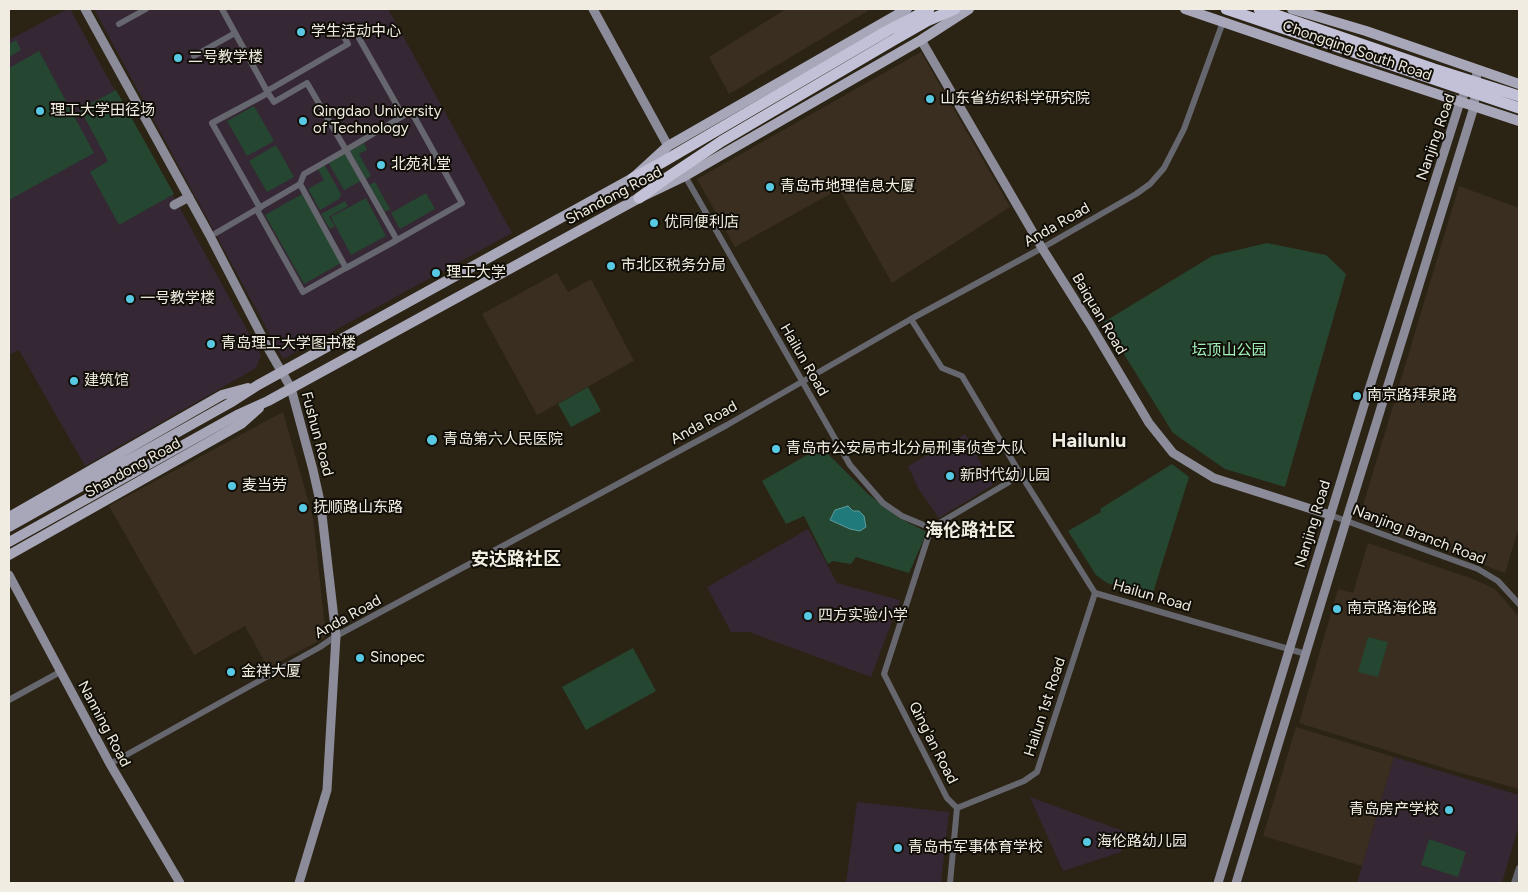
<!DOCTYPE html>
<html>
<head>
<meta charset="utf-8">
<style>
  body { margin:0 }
  #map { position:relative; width:1528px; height:892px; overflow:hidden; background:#2b2414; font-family:Figtree,sans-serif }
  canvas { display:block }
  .frame { position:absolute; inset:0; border:10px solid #f0ece1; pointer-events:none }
</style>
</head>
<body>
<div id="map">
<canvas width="1528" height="892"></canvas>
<div class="frame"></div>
</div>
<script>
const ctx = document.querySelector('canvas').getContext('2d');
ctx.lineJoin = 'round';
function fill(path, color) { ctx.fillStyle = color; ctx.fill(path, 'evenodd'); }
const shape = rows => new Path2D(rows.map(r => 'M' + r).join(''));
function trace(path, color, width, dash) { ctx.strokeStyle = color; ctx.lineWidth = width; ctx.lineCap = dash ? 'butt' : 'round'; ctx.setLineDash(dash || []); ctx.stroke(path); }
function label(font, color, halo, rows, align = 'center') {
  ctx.font = font + ' Figtree,"Noto Sans SC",sans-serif'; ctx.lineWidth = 4; ctx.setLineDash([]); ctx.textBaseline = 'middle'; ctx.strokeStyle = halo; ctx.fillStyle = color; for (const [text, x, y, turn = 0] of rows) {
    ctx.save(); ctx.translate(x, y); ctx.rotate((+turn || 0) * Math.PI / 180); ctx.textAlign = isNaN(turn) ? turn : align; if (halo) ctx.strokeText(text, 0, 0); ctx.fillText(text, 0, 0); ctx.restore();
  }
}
const commercial = shape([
  [786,9,871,9,729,94,709,57],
  [921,52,1010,207,892,283,839,189,735,247,697,179],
  [1459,186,1519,208,1519,527,1505,573,1359,519],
  [557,273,568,292,591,279,634,361,537,415,482,314],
  [283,412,313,518,326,637,268,668,245,626,194,655,109,506],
  [1368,543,1473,579,1495,589,1519,617,1519,789,1447,769,1299,723,1338,589,1353,593],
  [1296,727,1394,757,1362,866,1263,836]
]);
const education = shape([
  [67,9,70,9,261,355,256,368,85,466,19,350,9,355,9,40],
  [94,9,388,9,512,233,283,359],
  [965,434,993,485,939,518,918,488,908,466],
  [808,529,837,583,900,600,871,677,749,632,731,632,707,587],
  [1394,757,1519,795,1519,825,1502,883,1357,883],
  [1030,797,1126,832,1121,852,1063,871],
  [857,802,949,812,941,883,846,883]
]);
const green = shape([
  [16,40,21,50,9,57,9,44],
  [39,51,94,153,9,200,9,68],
  [116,90,174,194,119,225,90,172,108,161,80,109],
  [254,106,274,141,247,156,227,121],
  [364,143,367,150,359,154,371,176,366,179,350,151],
  [276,145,294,177,267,192,249,161],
  [344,152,361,181,344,190,328,162],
  [324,164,341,194,339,199,320,210,308,189,324,180,317,168],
  [375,182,390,209,385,212,369,185],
  [426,193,435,209,400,229,391,213],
  [302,194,341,263,304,284,265,215],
  [366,198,386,236,351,255,331,217],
  [345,201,348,206,329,217,335,226,330,229,321,214],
  [1267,243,1326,255,1346,274,1285,487,1225,469,1173,433,1104,322,1212,256],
  [588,387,601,411,571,427,558,404],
  [821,447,868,494,899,518,927,532,909,573,856,557,851,564,833,561,828,564,804,516,786,524,762,481],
  [1172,464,1189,477,1152,596,1107,583,1096,575,1068,531,1101,512,1100,509],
  [1368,637,1388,642,1378,677,1358,672],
  [633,648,656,691,586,730,562,687],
  [1429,839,1466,852,1458,877,1421,865]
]);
const water = shape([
  [848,506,853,511,859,511,864,516,866,527,860,531,850,529,830,520,835,510,848,506]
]);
const street = shape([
  [222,9,268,93],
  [119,24,146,9],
  [194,56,235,33],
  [267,91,348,44,344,37,355,31,403,116,411,111,462,203,397,240],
  [685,176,850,465,883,503,902,516,931,528],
  [260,208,212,123,268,93,274,102,307,83,346,150,403,116],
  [257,210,303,292,346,268],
  [216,233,300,184,304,174,346,150,397,240,346,268,300,184],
  [911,319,942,368,962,376,1021,475,1095,593,1306,654],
  [1330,515,1478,569,1498,581,1519,604],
  [9,700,60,672],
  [110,764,320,647,336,636,727,425,911,319,1042,248,1136,194,1150,184,1164,168,1184,129,1223,22],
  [957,808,947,798,884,674,931,528,1021,475],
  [957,808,1024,781,1037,772,1095,593],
  [950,883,957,808],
  [1514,883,1519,868]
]);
const secondary = shape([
  [85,9,209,234,269,350,291,388,313,470,321,506,336,636,327,790,299,883],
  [593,9,668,146],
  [921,40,1042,248,1090,324,1149,423,1173,453,1214,478,1330,515],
  [174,205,189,197],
  [9,575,110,764,180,883],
  [1218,883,1365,402,1460,102,1469,85],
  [1236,883,1346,521,1474,107,1477,70]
]);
const primary = shape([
  [1185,9,1346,64,1519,121],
  [1292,9,1366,31,1519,84],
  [9,517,222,395,248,388],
  [9,527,230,403,258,385,633,178,668,146,907,9],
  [9,542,237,415,268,401,639,198,685,176,921,40,969,9],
  [9,555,241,424,259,408]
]);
const highway = shape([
  [633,178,661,163,887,31,929,9],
  [639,198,668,177,722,141,892,41,927,21,955,9]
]);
const highwayBridge = shape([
  [1226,9,1519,108],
  [1259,9,1434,69,1519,96]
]);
const markers = [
  [301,32,5,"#58c9e3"],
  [178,58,5,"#58c9e3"],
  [930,99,5,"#58c9e3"],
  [40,111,5,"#58c9e3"],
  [303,121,5,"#58c9e3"],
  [381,165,5,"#58c9e3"],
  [770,187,5,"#58c9e3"],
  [654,223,5,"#58c9e3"],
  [611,266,5,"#58c9e3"],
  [436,273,5,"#58c9e3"],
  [130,299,5,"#58c9e3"],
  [211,344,5,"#58c9e3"],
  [74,381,5,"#58c9e3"],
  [1357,396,5,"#58c9e3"],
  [432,440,6,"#58c9e3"],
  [776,449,5,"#58c9e3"],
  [950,476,5,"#58c9e3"],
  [232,486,5,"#58c9e3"],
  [303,508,5,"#58c9e3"],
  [1337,609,5,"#58c9e3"],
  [808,616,5,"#58c9e3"],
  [360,658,5,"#58c9e3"],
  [231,672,5,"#58c9e3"],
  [1449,810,5,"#58c9e3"],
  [1087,842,5,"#58c9e3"],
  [898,848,5,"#58c9e3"]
];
const poiNames = [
  ["学生活动中心",311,32],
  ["二号教学楼",188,58],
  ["山东省纺织科学研究院",940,99],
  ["理工大学田径场",50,111],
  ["Qingdao University",313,112],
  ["of Technology",313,129],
  ["北苑礼堂",391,165],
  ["青岛市地理信息大厦",780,187],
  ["优同便利店",664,223],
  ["市北区税务分局",621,266],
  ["理工大学",446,273],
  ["一号教学楼",140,299],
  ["青岛理工大学图书楼",221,344],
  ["建筑馆",84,381],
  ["南京路拜泉路",1367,396],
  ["青岛第六人民医院",443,440],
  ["青岛市公安局市北分局刑事侦查大队",786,449],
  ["新时代幼儿园",960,476],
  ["麦当劳",242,486],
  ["抚顺路山东路",313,508],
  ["南京路海伦路",1347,609],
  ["四方实验小学",818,616],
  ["Sinopec",370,658],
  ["金祥大厦",241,672],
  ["青岛房产学校",1439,810,"right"],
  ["海伦路幼儿园",1097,842],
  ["青岛市军事体育学校",908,848]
];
const streetNames = [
  ["Chongqing South Road",1357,51,19],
  ["Nanjing Road",1436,137,-71],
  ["Shandong Road",614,196,-28],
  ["Anda Road",1057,225,-30],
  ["Baiquan Road",1099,314,59],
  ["Hailun Road",804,360,60],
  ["Anda Road",704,423,-29],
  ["Fushun Road",317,434,75],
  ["Shandong Road",133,468,-29],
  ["Nanjing Road",1313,524,-73],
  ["Nanjing Branch Road",1419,535,21],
  ["Hailun Road",1152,596,16],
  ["Anda Road",348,617,-29],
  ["Hailun 1st Road",1045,707,-72],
  ["Nanning Road",104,724,62],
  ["Qing'an Road",933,743,63]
];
const parkNames = [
  ["坛顶山公园",1229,351]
];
const quarterNames = [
  ["海伦路社区",970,531],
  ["安达路社区",516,560]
];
const districtNames = [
  ["Hailunlu",1089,441]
];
fill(commercial, '#3a2e20');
fill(education, '#352734');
fill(green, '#254630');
fill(water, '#207a7c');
trace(water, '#5e9c9a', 1);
trace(street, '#66666f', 6);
trace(secondary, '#8b8b99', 9);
trace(primary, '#a8a7b9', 10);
trace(highway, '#c2c1d7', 11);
trace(highwayBridge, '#c2c1d7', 11);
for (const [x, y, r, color] of markers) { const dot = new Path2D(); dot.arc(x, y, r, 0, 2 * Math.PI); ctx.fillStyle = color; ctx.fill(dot); trace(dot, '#110e07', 2); }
label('15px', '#f0ece1', '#110e07', poiNames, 'left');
label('15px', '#f0ece1', '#110e07', streetNames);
label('15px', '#a1f3bc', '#110e07', parkNames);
label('bold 18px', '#f0ece1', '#110e07', quarterNames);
label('bold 20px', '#f0ece1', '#110e07', districtNames);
</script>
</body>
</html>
